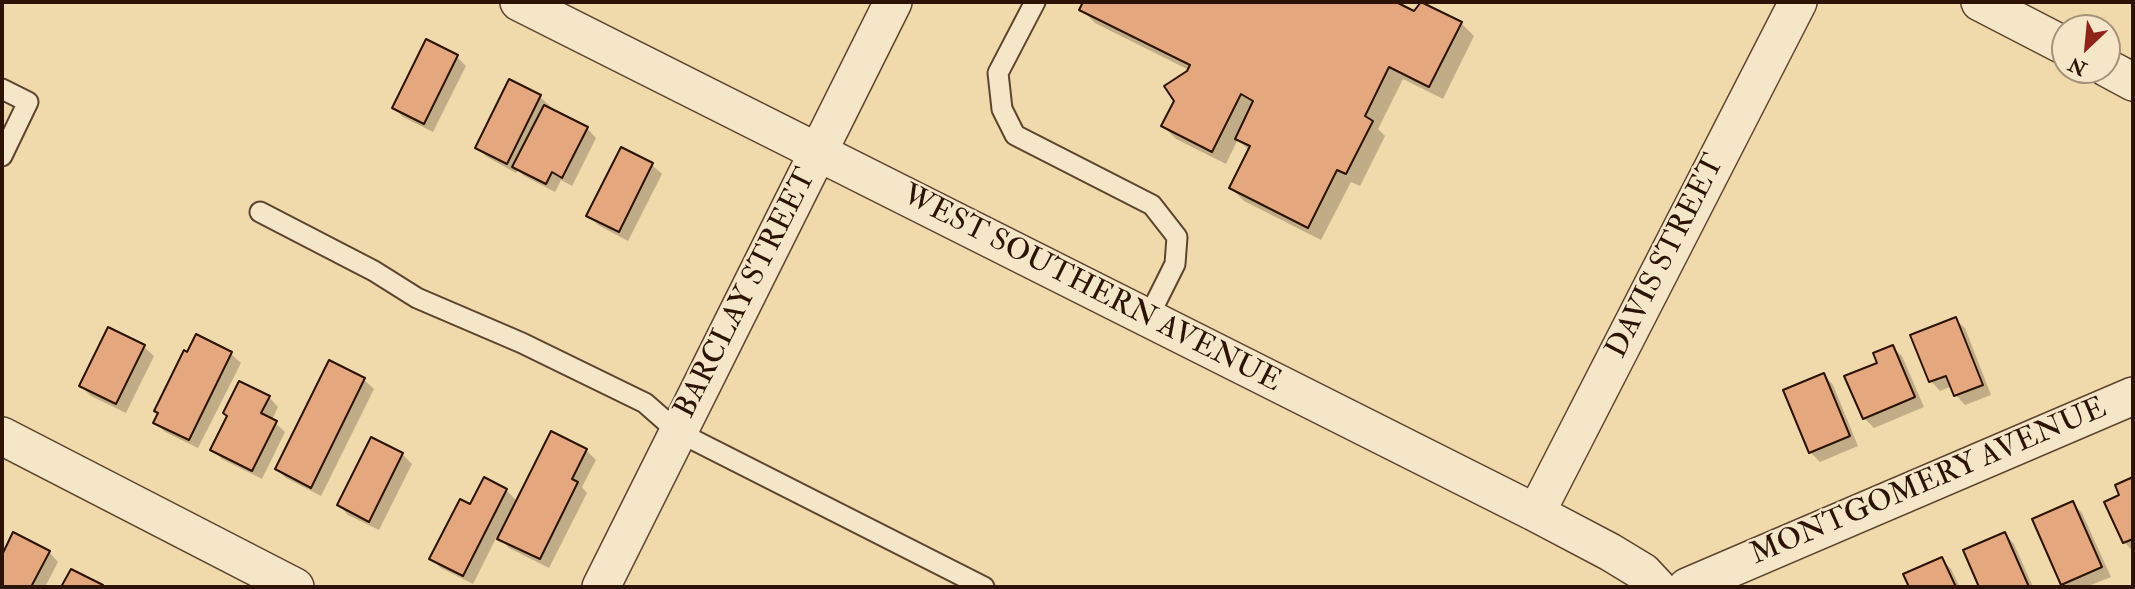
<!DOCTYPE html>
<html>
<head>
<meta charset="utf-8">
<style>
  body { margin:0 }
  #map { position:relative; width:2135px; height:589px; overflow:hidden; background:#f0d9ab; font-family:"IM FELL Double Pica",serif }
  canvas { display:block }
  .frame { position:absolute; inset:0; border:4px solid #2c1304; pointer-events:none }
  .north { position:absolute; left:2051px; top:14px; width:70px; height:70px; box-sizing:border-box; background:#f5e6c8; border:2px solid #a5927a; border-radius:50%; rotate:206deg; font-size:19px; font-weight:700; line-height:28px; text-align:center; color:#2c1304 }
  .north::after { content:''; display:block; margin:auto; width:24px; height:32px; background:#8f2418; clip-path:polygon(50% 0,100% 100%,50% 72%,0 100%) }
</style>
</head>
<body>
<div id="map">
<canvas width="2135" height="589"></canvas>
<div class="frame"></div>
<div class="north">N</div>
</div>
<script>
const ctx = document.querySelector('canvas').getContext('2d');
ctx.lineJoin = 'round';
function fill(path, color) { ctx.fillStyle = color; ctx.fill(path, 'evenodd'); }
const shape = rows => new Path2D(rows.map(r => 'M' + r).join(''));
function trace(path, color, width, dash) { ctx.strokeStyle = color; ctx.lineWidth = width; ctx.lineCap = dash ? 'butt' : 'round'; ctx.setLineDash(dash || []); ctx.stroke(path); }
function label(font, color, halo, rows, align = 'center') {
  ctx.font = font + ' "IM FELL Double Pica",serif'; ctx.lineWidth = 5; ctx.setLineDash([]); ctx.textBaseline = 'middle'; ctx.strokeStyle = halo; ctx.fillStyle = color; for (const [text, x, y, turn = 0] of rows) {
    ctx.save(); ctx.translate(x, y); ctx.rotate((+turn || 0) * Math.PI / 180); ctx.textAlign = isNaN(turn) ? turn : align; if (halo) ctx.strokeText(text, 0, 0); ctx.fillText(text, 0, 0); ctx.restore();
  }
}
const shadow = shape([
  [1085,2,1392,2,1415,13,1461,23,1474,36,1443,99,1403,79,1378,129,1385,136,1360,186,1351,182,1321,240,1244,201,1231,188,1249,151,1238,139,1226,164,1176,139,1163,126,1189,70,1095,23,1082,10],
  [457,57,466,66,433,132,403,117,394,108],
  [510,82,540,97,550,106,548,109,587,128,596,138,572,186,561,180,555,192,524,176,518,170,516,173,487,157,477,148],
  [652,165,662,174,628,241,598,225,589,216],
  [1955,319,1965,328,1991,395,1965,405,1956,395,1952,386,1940,391,1931,381],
  [109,329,144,347,154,356,126,413,91,396,81,386],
  [197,336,231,354,241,363,198,448,165,432,155,422,159,414,156,411],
  [1892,347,1902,356,1924,407,1874,428,1864,418,1879,364],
  [330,362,364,380,374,389,321,496,286,478,277,469],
  [1824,375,1833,385,1858,446,1820,462,1810,452],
  [269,397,278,407,272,420,285,432,262,479,222,459,212,450],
  [586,450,596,460,582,487,587,493,549,568,509,548,497,536,473,584,441,568,431,559,471,507,506,490,518,502],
  [402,454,412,464,379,530,348,515,339,505],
  [2133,479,2133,551,2124,542,2121,496,2117,486],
  [2072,503,2082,513,2111,577,2086,587,2066,587,2063,584],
  [14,534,49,552,58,562,45,587,2,587,2,558],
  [2005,534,2014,544,2033,587,1981,587,1965,551],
  [1942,559,1951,569,1960,587,1911,587,1906,575]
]);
const building = shape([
  [1083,2,1396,2,1414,11,1421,2,1462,22,1429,87,1389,67,1365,116,1373,121,1346,174,1337,170,1308,228,1229,188,1250,146,1235,139,1253,101,1241,94,1212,152,1161,126,1174,101,1164,86,1187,71,1190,65,1079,10,1083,2],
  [426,39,458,55,424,124,392,108,426,39],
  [509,79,541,95,507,164,475,148,509,79],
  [544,105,588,127,562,178,552,172,546,184,512,167,544,105],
  [621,147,653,163,619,232,586,216,621,147],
  [1956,317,1983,385,1954,396,1946,376,1929,382,1910,335,1956,317],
  [108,327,145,345,116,404,79,386,108,327],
  [196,334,232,352,189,440,153,423,158,413,154,411,184,350,187,352,196,334],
  [1893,345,1915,397,1863,419,1844,376,1877,363,1873,353,1893,345],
  [329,360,365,378,311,488,275,469,329,360],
  [1824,373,1850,436,1809,453,1783,390,1824,373],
  [239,381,270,396,261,413,277,421,252,471,210,450,227,416,223,413,239,381],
  [551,431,587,449,572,479,578,482,540,559,497,539,551,431],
  [371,437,403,453,369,522,337,505,371,437],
  [484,477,507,489,463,576,429,559,460,499,470,504,484,477],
  [2133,477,2133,539,2123,543,2104,502,2119,495,2115,485,2133,477],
  [2073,501,2102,567,2061,585,2032,519,2073,501],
  [13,532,50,551,31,587,2,587,2,555,13,532],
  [2005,532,2029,587,1979,587,1963,550,2005,532],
  [1942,557,1956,587,1909,587,1903,574,1942,557],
  [71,569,103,585,101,587,61,587,71,569]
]);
const lane = shape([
  [1035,2,998,73,1002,109,1015,135,1152,205,1177,237,1175,264,1148,318],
  [2,89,28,102,2,156],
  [260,212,374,271,417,298,522,343,645,403,678,432,984,587]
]);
const street = shape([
  [519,2,1536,513,1610,552,1643,572,1657,587],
  [1980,2,2065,46],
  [2107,68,2133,82],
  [2,436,295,587],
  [1536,513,1798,2],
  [601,587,893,2],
  [1687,587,2133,396]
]);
const streetNames = [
  ["DAVIS STREET",1667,257,-63],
  ["WEST SOUTHERN AVENUE",1091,290,27],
  ["BARCLAY STREET",747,294,-63],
  ["MONTGOMERY AVENUE",1929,483,-23]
];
fill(shadow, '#0003');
fill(building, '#e5a87e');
trace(building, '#2c1304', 2);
trace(lane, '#5d442e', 23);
trace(street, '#5d442e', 40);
trace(lane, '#f5e6c8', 19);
trace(street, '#f5e6c8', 37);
label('30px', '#2c1304', '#f5e6c8', streetNames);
</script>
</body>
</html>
